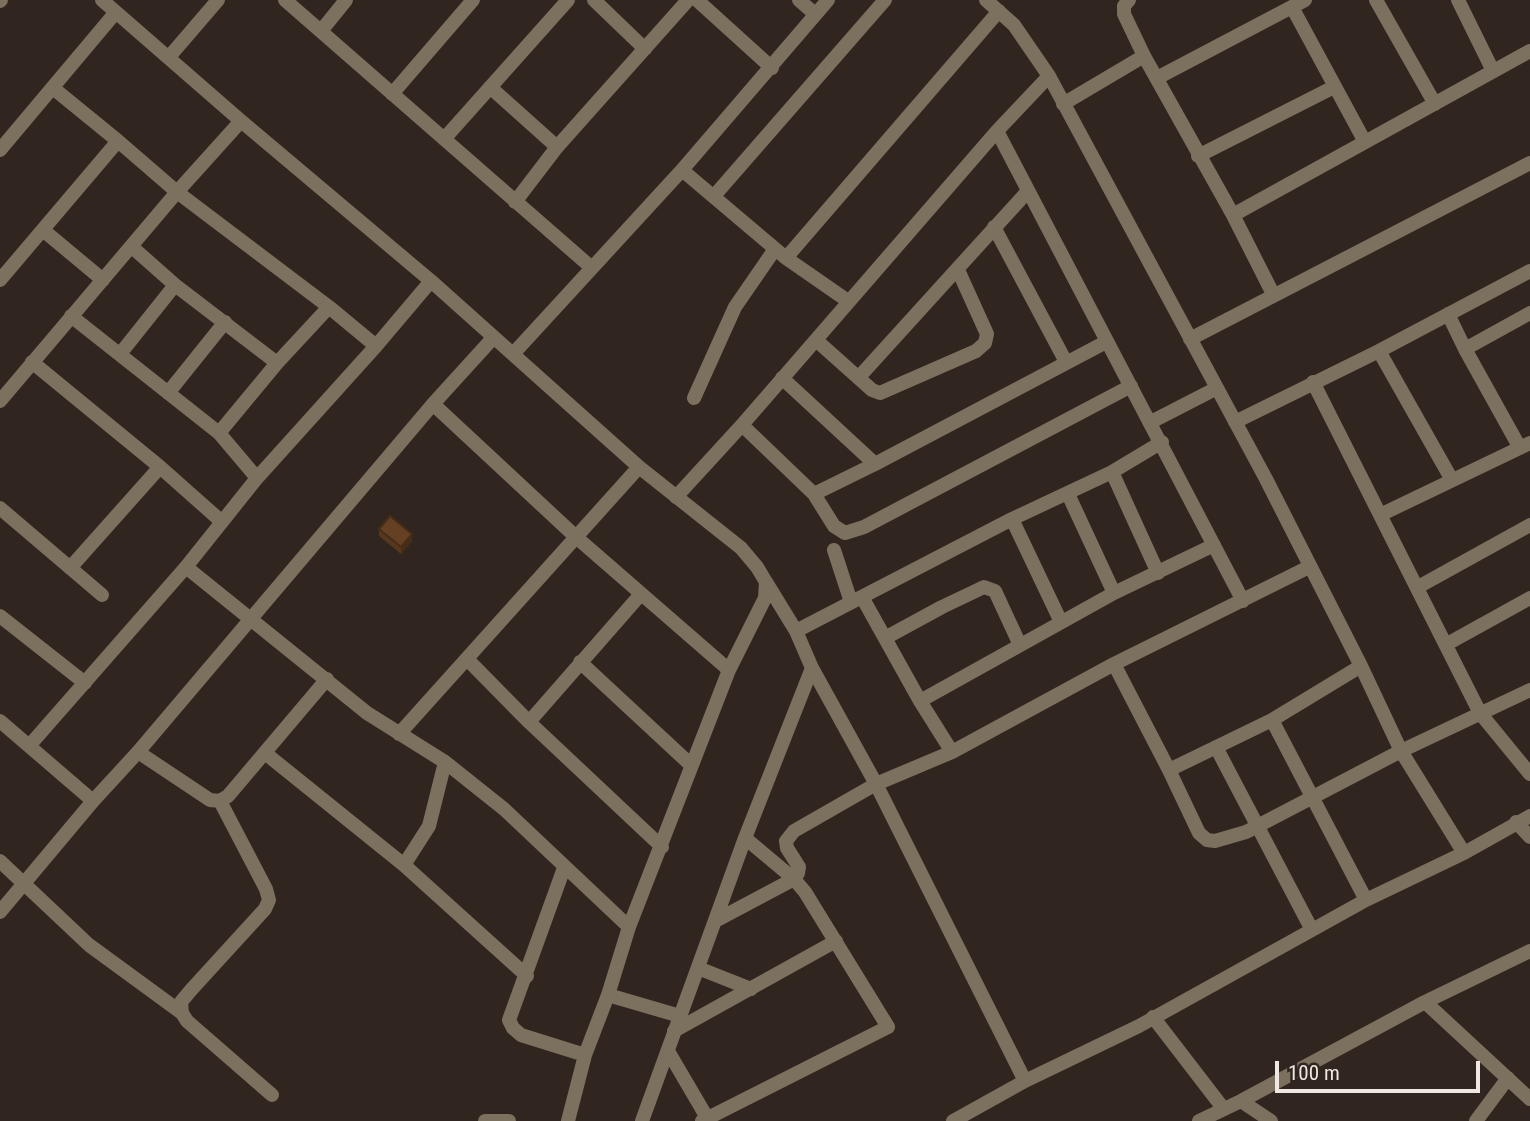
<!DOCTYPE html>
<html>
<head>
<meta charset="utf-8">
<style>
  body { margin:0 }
  #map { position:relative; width:1530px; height:1121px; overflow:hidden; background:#31261f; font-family:"Roboto Condensed",sans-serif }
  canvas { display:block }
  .scale { position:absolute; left:1275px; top:1061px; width:205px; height:32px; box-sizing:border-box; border:4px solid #eee7e2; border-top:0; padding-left:9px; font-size:21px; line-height:24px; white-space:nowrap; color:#eee7e2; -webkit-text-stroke:5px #31261f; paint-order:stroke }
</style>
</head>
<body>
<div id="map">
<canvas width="1530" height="1121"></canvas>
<div class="scale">100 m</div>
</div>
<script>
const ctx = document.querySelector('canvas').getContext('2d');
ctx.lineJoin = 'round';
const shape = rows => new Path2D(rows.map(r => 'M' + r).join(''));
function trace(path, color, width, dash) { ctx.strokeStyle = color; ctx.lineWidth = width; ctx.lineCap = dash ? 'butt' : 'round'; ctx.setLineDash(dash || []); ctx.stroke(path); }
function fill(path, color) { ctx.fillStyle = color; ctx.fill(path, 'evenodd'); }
const minor = shape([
  [102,0,241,121,431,281,639,467,741,548,757,567,766,582,765,598,729,670,629,927,608,995,585,1055,568,1121],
  [285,0,592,268],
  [594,0,645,49],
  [697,0,772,68],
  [799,0,815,14],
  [986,0,1014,25,1049,76,1266,479,1361,666,1401,751,1464,853],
  [1129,0,1124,6,1124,14,1144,56,1233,215,1273,294],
  [1376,0,1435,104],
  [1458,0,1493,71],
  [0,1,1,0],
  [1292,7,1365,142],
  [321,31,346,0],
  [169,57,218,0],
  [1157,78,1305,0],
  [490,87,557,147],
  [392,94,473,0],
  [1063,104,1144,56],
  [997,131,1243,601],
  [444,139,568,0],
  [118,141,177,192,329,307,376,346],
  [0,150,116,12],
  [1198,156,1334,87],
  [682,170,786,258,848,301],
  [714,196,885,0],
  [515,202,557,147,688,0],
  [1233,215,1530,51],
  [994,227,1066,362],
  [43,230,103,280],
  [132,247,175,285,277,363],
  [786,258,999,11],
  [0,280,118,141,53,88],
  [1448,314,1465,349,1520,448],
  [71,316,219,433,257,478],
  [1190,339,1530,163],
  [816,340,872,390,880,393,976,351,985,343,987,334,958,270],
  [1465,349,1530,313],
  [1379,351,1452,480],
  [120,354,175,285],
  [513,354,682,170,828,0],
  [32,362,160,467,222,522],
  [859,377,1028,191],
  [782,378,875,464],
  [1313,382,1480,713,1530,774],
  [168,393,225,322],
  [694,398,735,307,775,249],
  [0,401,177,192,241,121],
  [433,404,576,537,729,670],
  [1151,422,1217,388],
  [1235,422,1379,351,1530,271],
  [742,425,814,494,834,526,845,533,864,527,1131,386],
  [219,433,277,363,329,307],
  [1112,472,1158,573],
  [814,494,875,464,1106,342],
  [1068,494,1114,593],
  [676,497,742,425,997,131,1049,76],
  [0,508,102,595],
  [1380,515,1530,443],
  [1012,519,1061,622],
  [834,550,851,602],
  [186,567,367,713,445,762,504,809,629,927],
  [70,568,160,467],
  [766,582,796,631,812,668,876,784,1025,1081],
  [1418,587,1530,525],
  [862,597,920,701,952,752],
  [0,616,85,683],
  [796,631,1012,519,1112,472,1162,442],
  [885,638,942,607,984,587,995,591,1020,645],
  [1447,644,1530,598],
  [467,659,529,722,662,847],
  [580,662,691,765],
  [1114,664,1169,770,1199,833,1207,840,1215,841,1246,832,1401,751,1530,690],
  [920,701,1114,593,1214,545],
  [1272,720,1366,900],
  [0,721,93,801],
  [529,722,641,594],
  [399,734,639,467],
  [29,746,186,567,257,478,376,346,431,281],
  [1216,747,1312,930],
  [138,752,210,800,220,801,228,796,327,679],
  [265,753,404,865,527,976],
  [1169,770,1272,720,1361,666],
  [220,801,266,889,269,900,265,909,191,990,181,1002,182,1013,187,1021,272,1095],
  [1516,822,1530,837],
  [0,861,89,945,182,1013],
  [404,865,429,826,445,762],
  [564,868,509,1020,513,1028,521,1035,585,1055],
  [0,912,93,801,138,752,433,404,493,338],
  [715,921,794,879,798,873,799,867,787,848,786,841,794,831,876,784,952,752,1114,664,1309,567],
  [698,968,751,989],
  [608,995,680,1016],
  [1425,1002,1530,1099],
  [1153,1017,1223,1108],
  [674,1031,836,941],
  [668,1051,709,1121],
  [1241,1101,1271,1121],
  [485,1121,509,1121],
  [642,1121,745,838,812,668],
  [702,1121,888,1027,805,892,794,879,745,838],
  [953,1121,1025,1081,1139,1026,1366,900,1464,853,1530,816],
  [1199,1121,1241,1101,1425,1002,1530,951],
  [1476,1121,1508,1078]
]);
const wall = shape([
  [379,529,412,541,401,554,379,536]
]);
const shadedWall = shape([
  [412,534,412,541,401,554,401,547]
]);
const building = shape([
  [390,516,412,534,401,547,379,529,390,516]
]);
trace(minor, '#7c705e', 14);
fill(wall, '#57371d');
fill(shadedWall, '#472d18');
fill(building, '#654022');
trace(building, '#472d18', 2);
</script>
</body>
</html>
